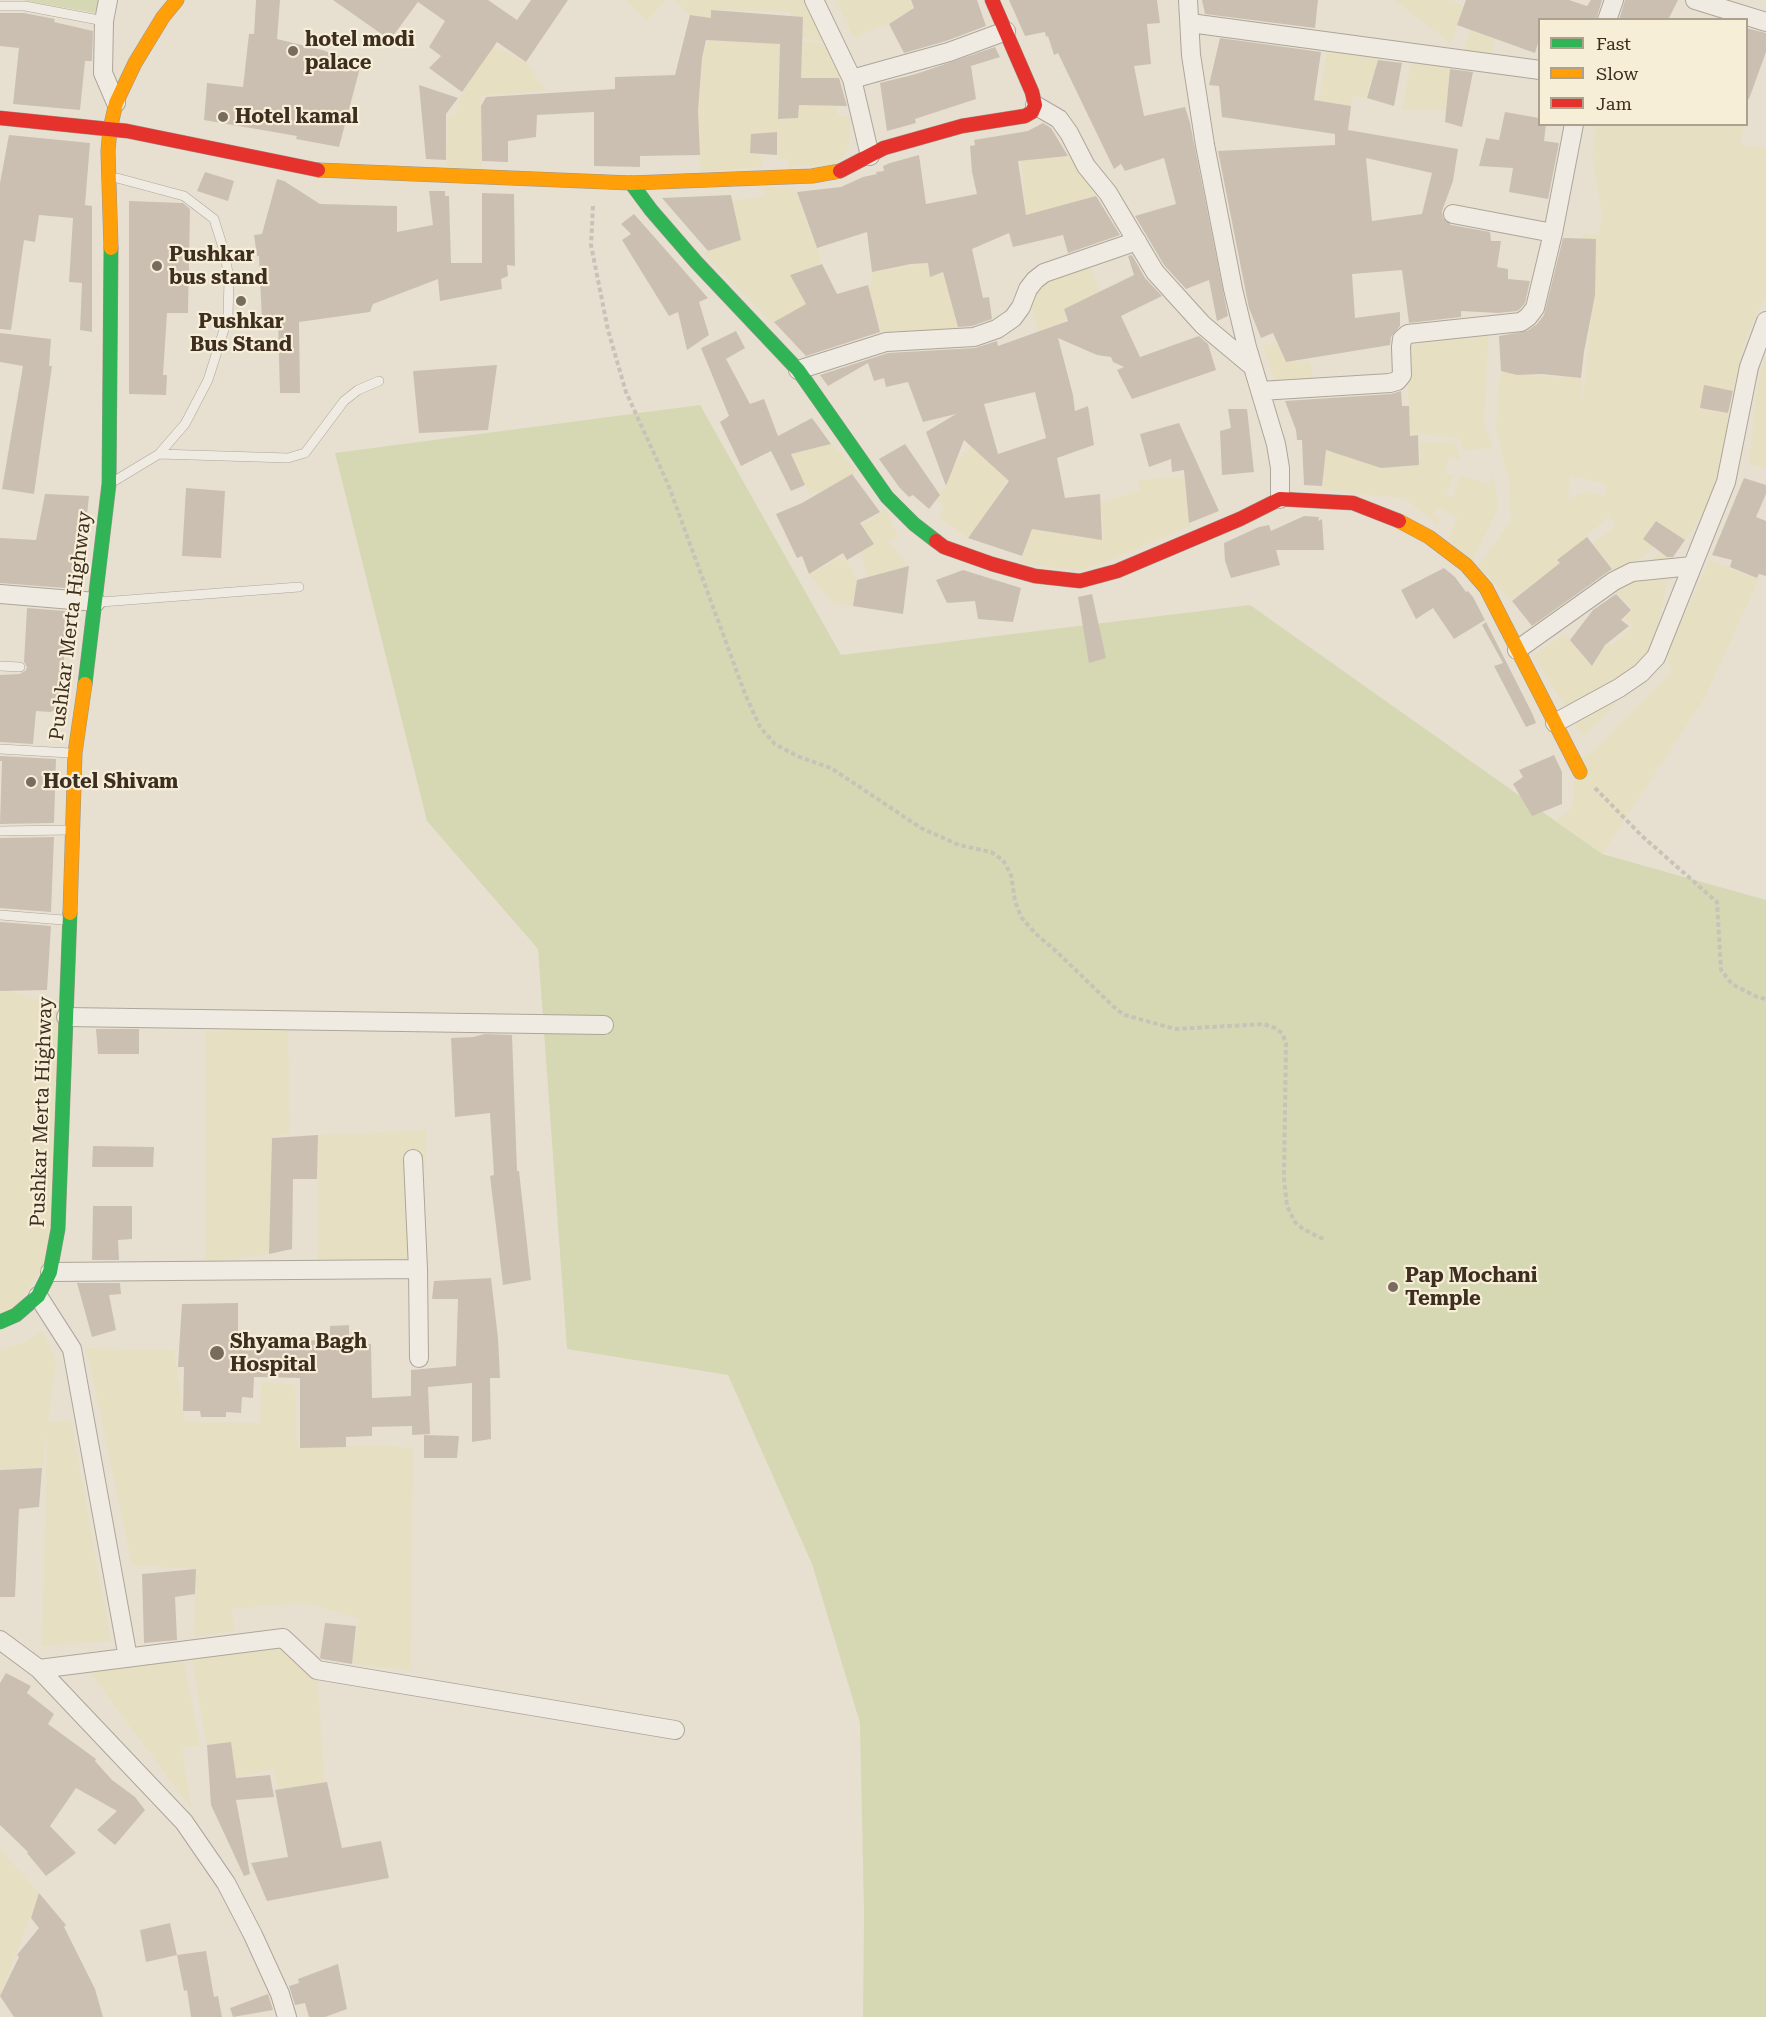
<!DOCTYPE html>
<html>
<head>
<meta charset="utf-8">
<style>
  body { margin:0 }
  #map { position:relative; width:1766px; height:2017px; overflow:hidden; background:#e7e0d1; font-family:"Roboto Serif",serif }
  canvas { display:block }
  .legend { position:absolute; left:1538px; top:18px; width:210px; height:108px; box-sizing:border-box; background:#f7eed8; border:2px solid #ada18e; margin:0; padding:8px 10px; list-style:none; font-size:18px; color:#3d2e20 }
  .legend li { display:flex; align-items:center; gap:12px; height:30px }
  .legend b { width:30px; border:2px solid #ada18e }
</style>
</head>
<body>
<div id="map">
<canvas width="1766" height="2017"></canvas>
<ul class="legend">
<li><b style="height:8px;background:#30b455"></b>Fast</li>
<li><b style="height:8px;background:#ff9f0a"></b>Slow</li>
<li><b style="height:8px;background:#e5322d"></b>Jam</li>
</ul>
</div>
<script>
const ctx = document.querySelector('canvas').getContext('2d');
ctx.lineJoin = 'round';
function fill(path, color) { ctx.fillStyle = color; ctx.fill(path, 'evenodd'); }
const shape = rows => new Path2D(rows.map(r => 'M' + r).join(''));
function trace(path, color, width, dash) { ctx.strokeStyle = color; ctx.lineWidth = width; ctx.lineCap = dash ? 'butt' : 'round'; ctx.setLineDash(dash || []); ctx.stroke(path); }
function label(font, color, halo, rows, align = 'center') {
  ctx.font = font + ' "Roboto Serif",serif'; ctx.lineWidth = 4.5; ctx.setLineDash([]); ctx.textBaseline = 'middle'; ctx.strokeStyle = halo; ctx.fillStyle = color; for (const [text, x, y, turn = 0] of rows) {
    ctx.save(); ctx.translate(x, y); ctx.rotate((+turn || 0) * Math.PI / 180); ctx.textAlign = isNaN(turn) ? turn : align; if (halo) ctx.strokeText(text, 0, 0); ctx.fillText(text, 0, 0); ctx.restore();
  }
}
const farmland = shape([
  [626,0,665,0,647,21],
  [674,0,814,0,851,79,779,78,779,119,798,118,799,105,837,106,838,116,850,116,849,148,837,164,788,167,788,159,777,160,777,133,751,134,750,152,761,154,762,167,700,172,699,130,675,133,678,100,699,99,702,58,709,40,829,43,788,34,790,12,712,10,711,18,690,15],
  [835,0,910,0,914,8,893,21,854,38],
  [1394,0,1449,0,1464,6,1451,43],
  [1479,0,1495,39,1491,55,1464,50],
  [487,42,527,63,546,91,481,96,482,172,446,171,447,117,455,116,459,97,482,63],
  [1328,45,1380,50,1376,67,1387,71,1385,85,1369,83,1367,98,1353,96,1351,106,1319,100],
  [1412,58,1450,63,1446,110,1402,110],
  [1596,125,1744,125,1740,144,1766,148,1766,297,1755,317,1742,349,1741,373,1734,391,1704,386,1700,408,1729,413,1727,442,1711,501,1685,540,1656,521,1643,539,1654,547,1642,558,1614,571,1593,543,1615,527,1606,509,1608,518,1587,535,1597,553,1553,589,1539,580,1512,601,1478,566,1511,521,1509,482,1496,429,1497,408,1501,371,1539,373,1525,375,1581,378,1583,402,1595,267,1578,265,1583,234,1599,235,1602,212,1592,157],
  [1570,476,1607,484,1604,496,1588,491,1568,499],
  [1072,156,1096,196,1026,215,1021,160],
  [762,187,795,188,822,264,790,275,806,304,772,323,703,253,741,240,732,201,765,197],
  [928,263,930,276,944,271,961,338,882,337,868,285,871,284,872,272],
  [1088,264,1100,292,1064,309,1067,320,1039,331,1025,285],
  [1489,329,1484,423,1493,448,1464,450,1458,438,1409,433,1408,386,1400,371,1397,349],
  [1277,342,1286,362,1309,361,1315,382,1282,386,1275,380,1263,346],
  [1766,353,1766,469,1749,463,1757,386],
  [1420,442,1455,443,1462,460,1449,456,1445,474,1454,475,1446,495,1453,497,1460,475,1489,484,1493,472,1498,509,1472,560,1448,540,1458,517,1438,507,1434,515,1440,519,1437,524,1404,498,1357,494,1322,489,1323,478,1316,453,1334,452,1403,467,1412,466,1412,457,1421,458],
  [832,444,858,471,821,492,809,494,791,454],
  [971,446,1007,479,998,496,968,538,939,517,945,506,936,499,949,483,938,471,944,464,953,469,956,462],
  [1188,476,1186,496,1190,526,1106,562,1079,571,1019,563,1033,525,1046,531,1104,539,1100,503,1140,490,1138,480],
  [886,509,898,536,889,542,909,566,867,577,860,548,861,525],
  [1660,552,1671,559,1653,651,1638,679,1584,737,1534,656,1562,635,1571,639,1593,666,1599,655,1590,645,1597,636,1611,646,1633,627,1625,617,1633,609,1615,593],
  [844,556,857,580,853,606,833,603,809,574],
  [1710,560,1759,579,1705,697,1602,854,1556,821,1572,808,1576,761,1591,754,1672,672,1666,652],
  [0,988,57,1006,61,1241,0,1329],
  [288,1028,290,1132,272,1138,269,1254,205,1262,205,1031],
  [427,1130,418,1269,318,1263,318,1135],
  [42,1331,56,1362,48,1423,71,1420,111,1641,42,1646,47,1432,42,1468,0,1469,0,1349,26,1342],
  [86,1348,174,1350,185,1422,260,1423,261,1381,295,1385,297,1448,378,1445,413,1448,411,1670,352,1664,359,1619,308,1603,231,1609,235,1631,194,1637,196,1569,132,1565],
  [283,1638,317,1670,325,1786,280,1800,274,1769,233,1778,231,1743,207,1745,190,1650],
  [182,1651,200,1745,182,1748,191,1808,83,1663],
  [0,1849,39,1893,0,1996]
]);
const green = shape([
  [22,0,99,0,95,13],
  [700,405,841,655,1250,605,1602,854,1766,900,1766,2017,863,2017,864,1913,860,1723,812,1564,728,1375,567,1349,538,949,427,821,335,453]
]);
const building = shape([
  [256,0,280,0,277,39,322,50,361,64,339,147,296,139,297,136,204,120,207,83,243,87,249,34,254,34],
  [333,0,488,0,517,20,531,0,568,0,526,62,497,42,462,92,429,68,441,56,429,47,445,21,418,2,390,40],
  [911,0,977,0,986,26,946,41,904,53,889,24,914,8],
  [1009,0,1157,0,1160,23,1147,24,1151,64,1134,66,1144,116,1185,107,1190,123,1228,316,1217,321,1209,280,1186,289,1164,265,1135,216,1176,204,1164,158,1125,171,1121,164,1114,169,1058,53,1054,55,1048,36,1046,37,1045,32,1025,36],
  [1202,0,1318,0,1315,28,1205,14],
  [1466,0,1569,0,1587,6,1591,0,1602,0,1596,20,1539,20,1539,40,1535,53,1457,25],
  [1625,0,1678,0,1668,20,1619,20],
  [711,10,803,17,801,78,839,78,847,106,799,105,798,118,778,119,780,44,706,40,702,58,698,111,700,155,640,156,640,167,594,166,594,112,537,115,536,137,508,141,508,162,482,161,481,106,486,97,615,89,615,77,675,75,690,15,711,18],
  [0,13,24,13,55,19,54,22,93,31,92,61,85,61,80,110,13,104,19,48,0,46],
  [1746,28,1766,33,1766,52,1749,99,1746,99],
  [1220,38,1321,52,1314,100,1351,106,1348,130,1458,149,1453,181,1442,211,1443,218,1451,225,1490,232,1491,241,1501,241,1497,267,1508,269,1508,279,1530,281,1525,303,1520,309,1517,311,1498,313,1461,311,1461,317,1409,323,1402,270,1352,274,1355,318,1400,312,1400,326,1391,337,1390,345,1286,362,1273,333,1261,338,1249,308,1218,151,1335,145,1335,134,1222,117,1219,86,1209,85],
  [1366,158,1432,173,1422,214,1372,221],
  [995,47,1000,57,971,66,976,99,915,119,916,123,887,131,880,83,916,74],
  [1378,60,1402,63,1394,106,1367,98],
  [1450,69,1473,72,1462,127,1445,122],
  [419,85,458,98,446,114,446,160,426,159],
  [1505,112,1539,118,1539,124,1546,124,1544,141,1559,143,1548,199,1509,192,1513,168,1479,166,1486,138,1499,140],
  [1043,123,1051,128,1068,156,1018,161,1026,215,1096,196,1120,235,1068,253,1063,235,1013,247,1009,233,972,249,983,298,989,297,992,319,972,326,958,327,943,272,930,277,928,263,911,264,872,272,867,232,817,248,797,192,841,187,863,177,877,174,876,172,884,171,883,166,890,163,919,155,926,204,977,194,972,172,970,146,975,145,974,140,1028,131],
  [777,132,777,155,750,153,751,134],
  [9,135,90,143,85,205,92,206,92,332,80,330,82,283,69,282,73,218,39,215,35,242,24,240,11,330,0,329,0,183],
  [205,172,234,181,228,201,197,191],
  [277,179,284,181,320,204,397,206,397,232,433,225,429,191,445,191,445,196,449,196,451,263,482,263,482,193,514,194,515,266,507,265,508,276,501,279,502,289,440,301,438,279,373,304,370,312,299,322,300,393,280,393,278,321,262,320,259,256,257,256,254,235,262,234],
  [731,195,741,240,708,251,662,198],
  [129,201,183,203,190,209,188,313,167,313,163,375,167,375,166,395,129,394],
  [634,214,708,298,699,302,709,335,687,350,678,312,669,316,622,240,631,234,621,224],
  [1563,238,1596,239,1595,295,1584,352,1581,378,1542,374,1517,375,1501,371,1499,336,1527,331,1537,324,1544,315],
  [1132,255,1145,278,1162,296,1121,316,1140,357,1199,336,1208,344,1216,370,1132,399,1117,370,1124,367,1113,362,1111,357,1097,355,1058,338,1073,395,1075,411,1088,406,1094,445,1057,458,1065,498,1100,494,1102,540,1032,529,1022,556,968,538,1009,481,964,440,946,486,926,432,956,414,923,422,908,382,886,387,884,378,874,381,868,363,828,386,820,375,888,353,975,348,997,341,998,346,1068,321,1064,309,1134,275,1128,256],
  [1035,392,1046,438,998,454,984,404],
  [822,264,837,294,868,285,880,332,806,356,774,322,806,304,790,275],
  [736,331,745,348,726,359,750,404,764,399,778,436,812,418,831,444,791,454,805,485,791,491,771,451,741,466,720,422,729,416,701,348],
  [0,333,51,339,49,366,52,366,34,494,2,489,23,366,0,362],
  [497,365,488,430,419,433,413,371],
  [1704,385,1733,391,1728,413,1700,408],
  [1401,391,1402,406,1409,406,1410,436,1418,435,1419,465,1381,468,1326,450,1322,486,1304,485,1302,440,1297,440,1296,430,1285,401,1391,394],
  [1228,409,1247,409,1254,472,1222,475,1220,431,1231,428],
  [1179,423,1219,511,1189,523,1184,470,1172,472,1171,459,1149,467,1140,434],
  [905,444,940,495,929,509,913,495,909,497,899,487,879,459],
  [852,474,880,512,860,523,874,544,847,560,843,553,809,574,802,556,797,558,776,514,802,503],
  [1744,478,1766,485,1766,494,1756,517,1766,521,1766,576,1759,574,1757,578,1730,567,1732,560,1712,555],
  [186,488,225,491,221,558,182,556],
  [45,494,89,496,79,589,0,583,0,538,36,540],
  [1304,516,1319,517,1318,521,1322,519,1324,550,1276,550,1280,565,1231,578,1225,561,1224,543,1259,527,1269,525,1271,531],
  [1656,521,1685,540,1673,557,1667,557,1643,539],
  [1587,537,1612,569,1532,626,1512,601,1560,563,1557,560],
  [909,566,903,614,853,606,857,580],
  [1444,568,1455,577,1466,592,1468,591,1473,597,1485,620,1454,639,1433,608,1416,619,1401,590],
  [963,570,1021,588,1013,622,978,619,975,601,947,603,936,580],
  [1092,594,1106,658,1089,663,1078,597],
  [1616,594,1631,610,1621,620,1629,626,1605,645,1592,666,1570,640,1593,610],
  [27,608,65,611,63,706,51,712,36,711,33,744,0,742,0,675,20,674,26,670,27,667,24,662],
  [1486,622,1532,713,1536,723,1526,727,1494,666,1503,663,1482,625],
  [1554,755,1562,772,1562,804,1532,816,1513,784,1523,777,1519,770],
  [0,756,56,759,54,823,0,824,2,761,0,761],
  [54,837,51,912,0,908,0,838],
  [0,922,51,926,47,990,0,991],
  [96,1029,139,1029,139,1054,98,1054],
  [485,1034,512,1035,517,1171,519,1171,531,1280,503,1285,490,1176,494,1175,490,1113,455,1117,451,1038,473,1037],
  [318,1135,317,1179,293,1179,292,1249,269,1254,272,1138],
  [93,1146,154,1147,153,1167,92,1167],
  [93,1206,132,1206,132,1239,118,1240,119,1260,92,1260],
  [491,1278,498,1338,500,1378,490,1378,491,1439,472,1442,472,1383,428,1387,430,1434,412,1435,412,1426,372,1427,372,1436,346,1437,346,1447,300,1448,300,1378,254,1377,253,1398,242,1397,241,1413,226,1412,226,1417,201,1417,200,1411,183,1411,184,1367,178,1367,182,1304,238,1303,238,1336,278,1337,278,1341,330,1340,330,1326,349,1325,349,1345,371,1344,372,1398,411,1396,411,1370,456,1366,458,1299,432,1299,434,1281],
  [77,1283,120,1283,121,1294,109,1295,116,1330,92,1337],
  [424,1435,459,1436,457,1458,424,1458],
  [42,1468,39,1507,19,1509,15,1597,0,1597,0,1470],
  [196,1569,195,1594,175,1597,177,1640,144,1643,142,1574],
  [325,1623,356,1626,352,1664,322,1659,320,1658],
  [6,1673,31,1686,27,1693,54,1714,48,1724,96,1759,95,1761,112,1780,135,1797,145,1810,115,1845,97,1830,117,1811,76,1788,50,1826,76,1853,46,1876,27,1853,28,1852,0,1825,0,1683],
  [231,1742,236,1778,270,1775,274,1797,236,1800,250,1874,244,1876,211,1805,207,1745],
  [327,1782,342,1848,381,1841,389,1878,267,1901,251,1863,288,1857,275,1790],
  [39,1893,66,1925,64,1927,95,1989,103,2017,14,2017,0,1996,19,1957,17,1955,39,1928,31,1918],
  [170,1923,177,1955,146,1962,140,1930],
  [206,1951,214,1997,218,1996,222,2017,191,2017,187,1990,184,1991,177,1955],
  [338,1964,347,2009,325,2017,309,2017,305,2003,295,2005,289,1986,299,1983,298,1979],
  [268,1994,273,2010,233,2017,230,2008]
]);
const path = shape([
  [593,206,591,245,608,330,626,392,668,484,745,694,760,727,775,744,797,756,831,768,921,828,959,845,991,852,1003,860,1011,875,1015,901,1021,917,1035,933,1058,953,1117,1010,1125,1015,1175,1029,1264,1024,1275,1028,1282,1033,1286,1043,1284,1178,1287,1206,1295,1222,1303,1229,1325,1240],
  [1595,788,1642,836,1717,902,1721,970,1732,984,1757,997,1766,999]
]);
const lane = shape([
  [0,6,25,6,104,21],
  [159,454,288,458,305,453,344,401,358,390,379,381],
  [116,480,159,454,185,424,208,380,228,317,229,280,225,254,214,219,184,196,117,178],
  [101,602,299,587],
  [0,666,20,667],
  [0,749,70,753],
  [0,831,69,830],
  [0,915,63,920]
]);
const street = shape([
  [108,0,104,21,103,73,116,103],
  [814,0,852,79,870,156],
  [1188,0,1191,55,1205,145,1233,289,1247,347,1276,444,1280,468,1280,499],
  [1695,0,1766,22],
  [1607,20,1614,0],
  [1190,23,1540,70],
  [852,79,949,52,1006,31],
  [1035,105,1059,119,1069,133,1086,166,1108,193,1155,272,1203,325,1252,366],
  [1453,214,1553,233],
  [798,370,886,342,974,337,997,329,1013,318,1021,307,1028,289,1035,280,1044,273,1137,241],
  [1260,391,1390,383,1397,381,1402,375,1401,347,1402,339,1408,334,1521,322,1528,317,1535,308,1553,233,1574,124],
  [0,594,96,602],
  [1517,650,1614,581,1632,572,1692,566],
  [1555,723,1619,688,1641,673,1656,657,1726,482,1749,367,1766,321],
  [66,1017,604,1025],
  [413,1159,418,1269,419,1358],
  [50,1272,418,1269],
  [38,1296,72,1349,128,1658],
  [0,1640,39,1669,184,1822,226,1883,253,1935,280,1994,287,2017],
  [39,1669,283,1638,317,1670,675,1730]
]);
const fast = shape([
  [631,183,651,210,696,262,798,370,887,497,914,524,936,541],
  [85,684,109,484,111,248],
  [0,1322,16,1315,38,1296,50,1272,58,1229,70,913]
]);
const slow = shape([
  [318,170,631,183,812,176,840,171],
  [111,248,108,151,110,129,116,103,135,63,163,17,177,0],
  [1399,521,1429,537,1466,565,1486,588,1580,772],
  [70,913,75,753,85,684]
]);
const jam = shape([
  [0,118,127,131,318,170],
  [840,171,884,148,962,126,1025,116,1032,112,1035,105,1032,92,992,0],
  [936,541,944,547,992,564,1035,576,1080,581,1117,571,1240,519,1280,499,1353,503,1399,521]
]);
const markers = [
  [293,51,6,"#786c5e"],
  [223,117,6,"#786c5e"],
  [157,266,6,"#786c5e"],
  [241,301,6,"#786c5e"],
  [31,782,6,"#786c5e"],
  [1393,1287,6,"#786c5e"],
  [217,1353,8,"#786c5e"]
];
const poiNames = [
  ["hotel modi",305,40],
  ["palace",305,63],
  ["Hotel kamal",235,117],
  ["Pushkar",169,255],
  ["bus stand",169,278],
  ["Pushkar",241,322,"center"],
  ["Bus Stand",241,345,"center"],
  ["Hotel Shivam",43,782],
  ["Pap Mochani",1405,1276],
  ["Temple",1405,1299],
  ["Shyama Bagh",230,1342],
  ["Hospital",230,1365]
];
const streetNames = [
  ["Pushkar Merta Highway",71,626,-83],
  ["Pushkar Merta Highway",42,1112,-88]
];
fill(farmland, '#e6dfc2');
fill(green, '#d6d7b3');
fill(building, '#cbbfb2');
trace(lane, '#ada599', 10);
trace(street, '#ada599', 20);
trace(fast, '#9c958a', 15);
trace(slow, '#9c958a', 15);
trace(jam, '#9c958a', 15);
trace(path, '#c8c2b9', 4, [4.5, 3]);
trace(lane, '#efebe3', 9);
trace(street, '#efebe3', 18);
trace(fast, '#30b455', 14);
trace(slow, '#ff9f0a', 14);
trace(jam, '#e5322d', 14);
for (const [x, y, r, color] of markers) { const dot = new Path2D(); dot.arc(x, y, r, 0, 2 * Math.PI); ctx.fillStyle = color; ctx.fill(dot); trace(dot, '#f7eed8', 2); }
label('bold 20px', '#3d2e20', '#f7eed8', poiNames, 'left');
label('20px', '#3d2e20', '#f7eed8', streetNames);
</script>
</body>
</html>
